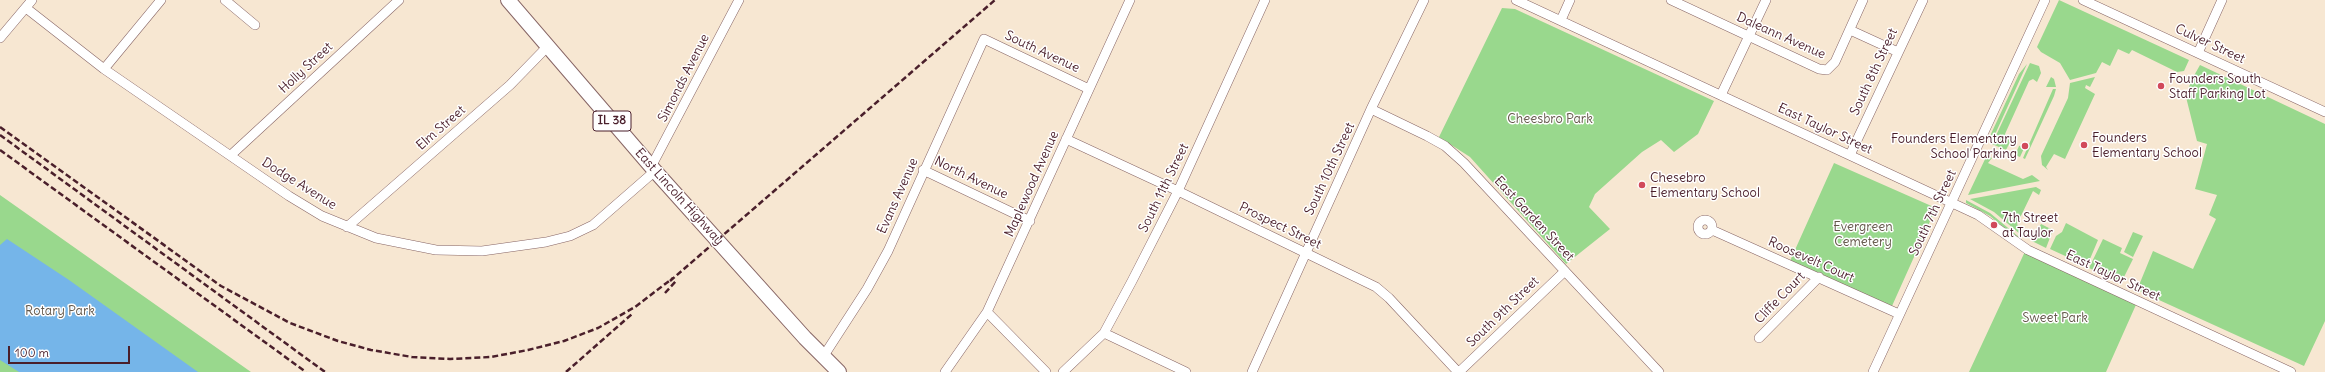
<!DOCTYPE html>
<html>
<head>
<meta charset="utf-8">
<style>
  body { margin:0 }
  #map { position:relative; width:2325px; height:372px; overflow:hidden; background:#f7e7d2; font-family:Delius,sans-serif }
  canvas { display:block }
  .scale { position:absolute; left:8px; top:346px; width:122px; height:18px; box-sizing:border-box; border:2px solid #4a1f2b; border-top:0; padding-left:5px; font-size:12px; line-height:14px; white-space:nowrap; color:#4a1f2b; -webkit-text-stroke:3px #fff; paint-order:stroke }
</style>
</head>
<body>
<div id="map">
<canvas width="2325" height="372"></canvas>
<div class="scale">100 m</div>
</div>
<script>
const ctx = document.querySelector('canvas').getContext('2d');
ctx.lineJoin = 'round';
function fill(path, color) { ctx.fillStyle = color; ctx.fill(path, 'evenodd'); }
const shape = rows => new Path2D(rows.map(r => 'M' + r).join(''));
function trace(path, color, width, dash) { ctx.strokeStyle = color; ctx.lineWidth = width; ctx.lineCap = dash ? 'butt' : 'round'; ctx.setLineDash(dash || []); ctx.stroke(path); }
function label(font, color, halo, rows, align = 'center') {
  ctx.font = font + ' Delius,sans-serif'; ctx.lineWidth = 3; ctx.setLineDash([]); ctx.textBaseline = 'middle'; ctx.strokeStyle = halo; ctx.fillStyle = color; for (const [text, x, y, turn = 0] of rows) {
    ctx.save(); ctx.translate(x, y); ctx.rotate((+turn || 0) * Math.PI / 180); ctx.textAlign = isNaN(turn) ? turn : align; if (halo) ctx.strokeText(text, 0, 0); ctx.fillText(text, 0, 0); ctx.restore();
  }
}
const green = shape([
  [2059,0,2189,60,2184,71,2177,72,2132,50,2129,54,2118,49,2110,66,2102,62,2096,73,2070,80,2060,63,2041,52,2037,47],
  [1502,8,1515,9,1714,101,1698,134,1674,152,1661,140,1642,152,1595,194,1589,207,1610,229,1566,264,1470,157,1439,137],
  [2030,63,2039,66,2041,73,2037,82,2033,79,2029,81,2005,134,2010,142,2006,150,1992,144],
  [2027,64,1992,141,1990,136,2019,74],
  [2200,65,2325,124,2325,321,2304,366,2137,290,2153,251,2193,269,2216,219,2209,215,2217,195,2195,189,2207,144,2197,141,2186,97,2191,81],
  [2051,77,2054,79,2056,87,2046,87],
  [2095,77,2090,87,2086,85,2085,88,2095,94,2065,159,2054,154,2046,167,2048,170,2042,165,2041,156,2068,98,2070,83],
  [2053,89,2056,89,2054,96,2025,159,2023,158],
  [2026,144,2020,157,2015,155,2019,146],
  [1987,155,1992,158,1988,163,2023,179,2032,175,2040,181,1968,195],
  [1834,163,1936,208,1892,306,1790,261],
  [2036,187,2041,190,2039,195,2033,191,2017,224,2022,231,2020,234,1994,212,1970,199],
  [0,195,251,372,0,372],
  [1966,200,1990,213,2019,237,2015,237,1990,216,1966,203],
  [2066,223,2098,240,2087,266,2050,249,2056,236,2062,232],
  [2041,224,2053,230,2046,248,2032,241],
  [2133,232,2143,236,2133,257,2124,252],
  [2103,239,2122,248,2120,253,2133,259,2121,283,2089,268],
  [2028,245,2139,298,2106,372,1969,372]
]);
const water = shape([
  [7,239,69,280,198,372,19,372,0,360,0,245]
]);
const minor = shape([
  [225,0,255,25],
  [1516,0,1978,215,2028,250,2291,372],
  [1671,0,1819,69,1827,70,1835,62,1863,0],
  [2083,0,2325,112],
  [26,8,104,69,289,196,322,216,376,238,436,250,482,251,546,242,570,236,593,225,655,171],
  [1561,20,1570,0],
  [1850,30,1898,52],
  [0,38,32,0],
  [2198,53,2222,0],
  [104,69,161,0],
  [1721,95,1766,0],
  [1371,109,1427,136,1445,146,1464,163,1659,372],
  [1066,139,1178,191,1376,287,1389,298,1458,372],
  [231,155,399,0],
  [1850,155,1923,0],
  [651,167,739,0],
  [923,170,1030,221],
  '1698 227a7 7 0 1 1 14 0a7 7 0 1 1-14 0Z',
  [347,227,510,85,548,46],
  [1712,230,1899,314],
  [987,312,1046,372],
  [1104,333,1186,372],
  [1759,338,1819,277],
  [823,357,867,289,888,251,984,39,1089,89],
  [945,372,987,312,1130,0],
  [1063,372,1104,333,1132,281,1178,191,1265,0],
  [1252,372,1371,109,1424,0],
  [1459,372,1565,271],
  [1873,372,2045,0]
]);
const primary = shape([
  [508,0,655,171,805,338,839,372]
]);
const rail = shape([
  [0,127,221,286,290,323,338,341,371,350,412,357,450,359,491,357,528,350,564,341,598,328,635,307,673,278],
  [0,135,325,372],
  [0,150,306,372],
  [670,281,995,0],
  [665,293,676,281],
  [566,372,632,314]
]);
const markers = [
  [2161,86,4,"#d1495b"],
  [2084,145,4,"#d1495b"],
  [2025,146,4,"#d1495b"],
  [1642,185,4,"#d1495b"],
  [1994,225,4,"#d1495b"]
];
const shields = [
  [612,121,38]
];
const shieldNames = [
  ["IL 38",612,121]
];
const streetNames = [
  ["Daleann Avenue",1781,36,24],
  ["Culver Street",2210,44,25],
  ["South Avenue",1042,52,25],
  ["Holly Street",306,68,-43],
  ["South 8th Street",1874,72,-65],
  ["Simonds Avenue",684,78,-63],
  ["Elm Street",441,128,-41],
  ["East Taylor Street",1825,129,25],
  ["South 10th Street",1330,169,-65],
  ["North Avenue",971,178,26],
  ["Dodge Avenue",299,184,32],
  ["Maplewood Avenue",1032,184,-66],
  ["South 11th Street",1164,188,-64],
  ["Evans Avenue",898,196,-66],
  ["East Lincoln Highway",679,197,48],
  ["South 7th Street",1933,213,-65],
  ["East Garden Street",1534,219,47],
  ["Prospect Street",1280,226,26],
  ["Roosevelt Court",1811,260,24],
  ["East Taylor Street",2113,276,25],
  ["Cliffe Court",1780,298,-46],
  ["South 9th Street",1503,312,-44]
];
const poiNames = [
  ["Founders South",2169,79],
  ["Staff Parking Lot",2169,94],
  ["Founders",2092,138],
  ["Elementary School",2092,153],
  ["Founders Elementary",2017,139,"right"],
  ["School Parking",2017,154,"right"],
  ["Chesebro",1650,178],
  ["Elementary School",1650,193],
  ["7th Street",2002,218],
  ["at Taylor",2002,233]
];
const parkNames = [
  ["Cheesbro Park",1550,119],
  ["Evergreen",1863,227],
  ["Cemetery",1863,242],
  ["Rotary Park",60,311],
  ["Sweet Park",2055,318]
];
fill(green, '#99d88d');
fill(water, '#75b5e9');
trace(minor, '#876565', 10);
trace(primary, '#876565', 16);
trace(minor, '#fff', 9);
trace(primary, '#fff', 14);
trace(rail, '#4a1f2b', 2.5, [6, 3]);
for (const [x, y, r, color] of markers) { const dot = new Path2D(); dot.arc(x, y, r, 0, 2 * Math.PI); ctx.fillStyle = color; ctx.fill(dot); trace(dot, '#fff', 1.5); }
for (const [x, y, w] of shields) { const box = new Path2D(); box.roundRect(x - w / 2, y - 10, w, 20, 3); ctx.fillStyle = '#fff'; ctx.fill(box); trace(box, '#4a1f2b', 1); }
label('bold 12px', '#4a1f2b', null, shieldNames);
label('13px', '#4a1f2b', '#fff', streetNames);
label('13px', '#4a1f2b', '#fff', poiNames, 'left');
label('13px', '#625648', '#fff', parkNames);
</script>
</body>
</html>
